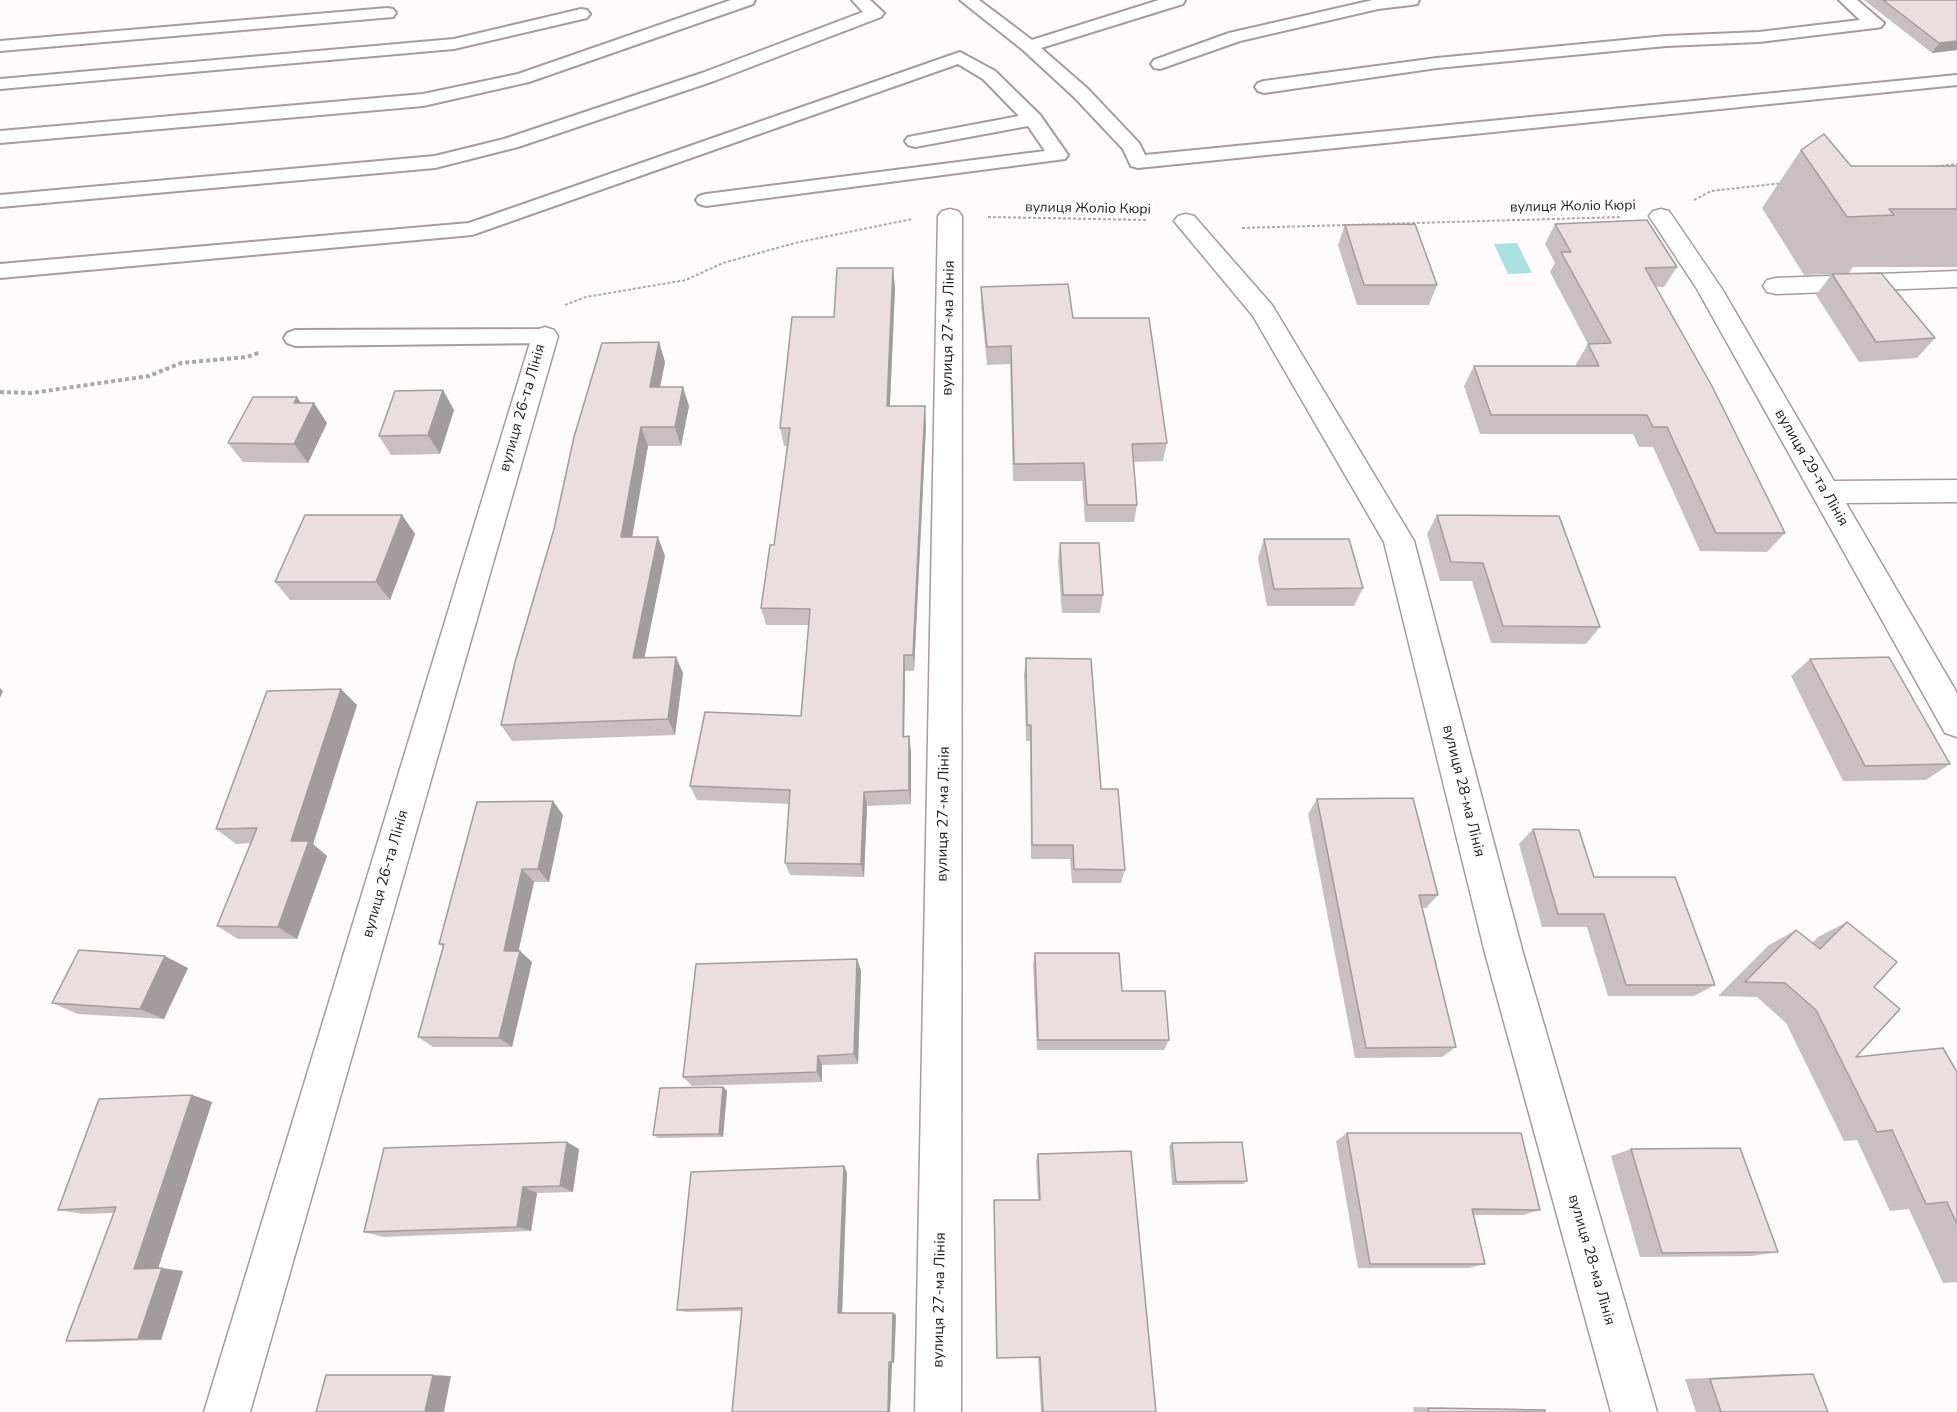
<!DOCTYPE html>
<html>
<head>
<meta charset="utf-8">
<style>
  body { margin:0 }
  canvas { display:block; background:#fffafb }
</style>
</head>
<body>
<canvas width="1957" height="1412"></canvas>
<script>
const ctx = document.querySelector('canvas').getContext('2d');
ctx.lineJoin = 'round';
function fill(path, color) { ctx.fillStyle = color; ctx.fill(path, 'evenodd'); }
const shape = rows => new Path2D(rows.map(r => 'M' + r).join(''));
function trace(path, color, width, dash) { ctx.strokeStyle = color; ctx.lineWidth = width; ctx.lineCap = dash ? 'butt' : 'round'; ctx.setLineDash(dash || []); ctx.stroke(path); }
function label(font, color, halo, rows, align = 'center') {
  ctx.font = font + ' "Nunito Sans",sans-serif'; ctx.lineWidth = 6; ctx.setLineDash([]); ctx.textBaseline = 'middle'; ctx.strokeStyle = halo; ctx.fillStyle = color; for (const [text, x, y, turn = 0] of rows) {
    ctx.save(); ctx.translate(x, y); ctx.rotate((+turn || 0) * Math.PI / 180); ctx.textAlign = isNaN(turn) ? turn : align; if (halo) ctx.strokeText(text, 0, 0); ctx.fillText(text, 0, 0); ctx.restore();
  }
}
const water = shape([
  [1517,243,1532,273,1508,274,1494,244]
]);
const pathFar1 = shape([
  [1931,167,1957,164],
  [1694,200,1711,191,1783,183],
  [988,217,1148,220],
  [1242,228,1622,217],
  [565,305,586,297,686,280,723,263,795,243,912,219]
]);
const path = shape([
  [0,392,31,393,149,376,181,363,247,357,261,352]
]);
const service = shape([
  [731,0,755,0,753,4,529,82,423,106,0,143,0,131,423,94,518,74,731,0],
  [852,0,870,0,884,13,881,17,714,81,518,147,435,168,0,207,0,195,435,156,504,139,702,73,863,12,852,0],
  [960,0,979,0,1032,40,1159,0,1185,0,1183,4,1041,48,1088,89,1139,143,1145,155,1957,75,1957,85,1138,168,1131,166,1123,149,1074,97,1023,50,960,0],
  [1373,0,1419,0,1417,4,1411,5,1378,9,1240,41,1160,69,1154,68,1151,64,1154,60,1229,33,1373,0],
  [1839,0,1857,0,1884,23,1881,27,1875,28,1759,42,1666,46,1437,68,1264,93,1258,91,1255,87,1258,83,1264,81,1437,58,1666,36,1759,32,1860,20,1839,0],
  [387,8,393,9,396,13,393,17,0,51,0,41,387,8],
  [581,9,587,10,590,14,587,18,454,49,0,89,0,79,454,39,581,9],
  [960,52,995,71,1040,115,1068,155,1065,159,706,206,699,204,696,200,699,196,706,194,1045,151,1028,126,915,147,908,145,905,141,908,137,1019,116,983,79,958,64,472,235,0,278,0,264,469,223,960,52],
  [545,329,553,331,556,336,553,341,545,343,295,346,287,343,284,338,287,333,295,330,545,329]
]);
const minor = shape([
  [950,209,958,211,962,216,961,1412,915,1412,938,216,942,211,950,209],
  [1661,209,1669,211,1722,289,1834,481,1957,480,1957,502,1846,503,1957,693,1957,737,1945,733,1697,289,1649,216,1653,211,1661,209],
  [1186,214,1194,216,1272,305,1414,541,1523,953,1657,1412,1611,1412,1485,953,1384,542,1253,316,1174,221,1178,216,1186,214],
  [1957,271,1957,287,1776,294,1767,292,1763,286,1767,280,1776,278,1957,271],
  [545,327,554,330,558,336,250,1412,204,1412,532,336,536,330,545,327]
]);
const wall = shape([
  [1864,0,1957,0,1957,50,1932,53],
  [1801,150,1851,166,1957,166,1957,267,1853,267,1849,273,1804,275,1762,208],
  [1555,224,1677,267,1664,287,1656,287,1785,533,1767,552,1700,551,1653,447,1639,447,1633,434,1480,434,1464,386,1474,366,1577,366,1576,364,1588,344,1550,272,1555,263,1545,244],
  [1345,225,1437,285,1429,305,1357,305,1338,245],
  [1832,274,1935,338,1917,358,1859,362,1816,295],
  [895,287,890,406,926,425,914,671,905,671,904,737,911,751,911,804,867,806,864,877,790,875,785,863,789,804,697,800,690,786,801,716,809,625,766,625,761,608,774,545,787,446,784,446,780,428,834,317],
  [981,287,1073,318,1167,443,1163,461,1133,462,1137,505,1134,522,1085,522,1082,481,1013,481,1010,364,987,365,981,306],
  [659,342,665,362,660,387,689,406,681,446,648,446,632,537,665,556,644,658,683,673,675,735,512,741,501,725],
  [300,403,327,423,308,463,243,462,228,443],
  [454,410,440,454,391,455,379,436],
  [402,515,415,534,390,600,290,600,275,582],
  [1437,515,1600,627,1586,644,1491,643,1472,581,1440,581,1427,534],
  [1264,539,1363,588,1354,606,1267,606,1258,558],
  [1060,543,1103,595,1100,613,1062,613,1058,561],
  [1026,658,1101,789,1125,870,1121,883,1072,883,1070,859,1031,859,1030,741,1026,741,1024,675],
  [1810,659,1950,764,1926,780,1843,781,1791,676],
  [357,705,313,844,327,856,297,939,238,939,217,926,251,843,236,844,216,829],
  [1317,799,1438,895,1426,908,1422,908,1456,1047,1442,1057,1355,1058,1308,814],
  [563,815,549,882,534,882,518,951,532,962,512,1047,433,1047,418,1037,443,947,439,944],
  [1533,829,1594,877,1715,985,1694,996,1608,996,1587,927,1542,927,1519,844],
  [1847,922,1874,987,1856,1057,1957,1072,1957,1282,1943,1283,1909,1209,1890,1211,1857,1140,1844,1141,1786,1023,1757,997,1718,996,1769,945,1796,930,1812,943,1818,937],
  [1035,953,1122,991,1169,1040,1164,1050,1037,1050,1033,965],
  [857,959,861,971,858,1064,822,1065,822,1082,692,1086,683,1077],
  [188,968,164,1019,78,1014,52,1003],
  [723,1087,727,1091,723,1137,658,1138,653,1135],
  [192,1095,212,1102,158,1268,183,1271,161,1340,92,1342,66,1341,114,1213,82,1214,58,1210],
  [1347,1133,1540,1210,1523,1215,1474,1215,1485,1264,1469,1268,1358,1268,1336,1141],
  [1172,1143,1247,1181,1243,1184,1172,1185,1169,1146],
  [579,1149,573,1192,537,1193,531,1231,383,1237,364,1232],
  [1631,1149,1778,1252,1752,1256,1640,1257,1611,1156],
  [1038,1154,1156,1412,1041,1412,1038,1358,996,1358,994,1200,1038,1200,1036,1161],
  [847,1172,842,1313,893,1313,896,1315,894,1363,892,1363,890,1412,742,1311,686,1312,677,1310],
  [1785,1374,1813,1374,1828,1412,1696,1412,1685,1379],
  [1413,1407,1526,1409,1545,1410,1545,1412,1414,1412]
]);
const shadedWall = shape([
  [1957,41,1957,50,1932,53,1939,43],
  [893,268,895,287,889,425,887,406],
  [659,342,665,362,656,407,650,387],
  [683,387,689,406,681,446,675,427],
  [443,390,454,410,440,454,428,435],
  [297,397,309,415,314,403,327,423,308,463,294,444,294,403],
  [925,406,926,425,914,671,913,655],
  [641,427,648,446,629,555,621,537],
  [402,515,415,534,390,600,376,582],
  [658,537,665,556,641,675,633,658],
  [904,655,905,671,904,752,903,737],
  [676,657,683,673,675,735,668,719],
  [0,688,3,691,0,698],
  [341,689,357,705,313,844,327,856,297,939,278,927,291,841],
  [909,736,911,751,911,804,909,790],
  [864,792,867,806,864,877,861,864],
  [553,801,563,815,549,882,538,869],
  [522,869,534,882,516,962,504,951],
  [520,951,532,962,512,1047,499,1038],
  [165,956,188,968,164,1019,140,1009],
  [857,959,861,971,858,1064,854,1054],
  [818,1056,822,1065,822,1082,817,1072],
  [723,1087,727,1091,723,1137,719,1134],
  [192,1095,212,1102,157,1272,134,1269],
  [567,1142,579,1149,573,1192,560,1186],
  [844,1166,847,1172,842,1315,838,1313],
  [523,1187,537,1193,531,1231,517,1227],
  [162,1268,183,1271,161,1340,138,1339],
  [893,1313,896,1315,894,1363,892,1362],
  [889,1362,892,1363,890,1412,888,1412],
  [433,1375,451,1376,444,1412,425,1412]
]);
const building = shape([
  [1883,0,1957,0,1957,41,1939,43,1883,0],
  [1824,134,1851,166,1957,166,1957,209,1889,209,1894,215,1847,217,1801,150,1824,134],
  [1647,220,1677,267,1645,268,1712,386,1785,533,1716,533,1667,427,1653,427,1647,415,1491,415,1474,366,1599,366,1588,344,1611,343,1561,252,1571,252,1555,224,1647,220],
  [1415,224,1437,285,1364,285,1345,225,1415,224],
  [837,268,893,268,887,406,925,406,913,655,904,655,903,737,909,736,909,790,864,792,861,864,785,863,790,790,690,786,705,712,801,716,810,609,761,608,770,545,774,545,790,428,780,428,792,317,834,317,837,268],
  [1881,273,1935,338,1876,342,1832,274,1881,273],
  [1068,284,1073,318,1149,318,1167,443,1132,444,1137,505,1087,505,1084,463,1014,464,1011,346,987,347,981,287,1068,284],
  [659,342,650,387,683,387,675,427,641,427,621,537,658,537,633,658,676,657,668,719,501,725,515,662,554,529,574,437,602,343,659,342],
  [443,390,428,435,379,436,395,391,443,390],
  [253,397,297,397,294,403,314,403,294,444,228,443,253,397],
  [305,515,402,515,376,582,275,582,305,515],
  [1437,515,1559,516,1600,627,1503,626,1483,563,1451,562,1437,515],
  [1264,539,1349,539,1363,588,1274,589,1264,539],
  [1060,543,1099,543,1103,595,1063,595,1060,543],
  [1889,657,1950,764,1865,766,1810,659,1889,657],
  [1026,658,1091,659,1101,789,1118,789,1125,870,1074,869,1073,845,1032,845,1031,725,1027,725,1026,658],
  [341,689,291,841,309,841,278,927,217,926,257,828,216,829,267,691,341,689],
  [1413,798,1438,895,1419,895,1456,1047,1366,1048,1317,799,1413,798],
  [553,801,538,869,522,869,504,951,520,951,499,1038,418,1037,444,944,439,944,477,802,553,801],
  [1533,829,1579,830,1594,877,1675,877,1715,985,1626,985,1604,914,1558,914,1533,829],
  [1847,922,1897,962,1874,987,1900,1009,1856,1057,1943,1048,1957,1072,1957,1224,1947,1202,1926,1204,1892,1130,1877,1132,1816,1010,1785,983,1745,982,1796,930,1820,949,1847,922],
  [79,950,165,956,140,1009,52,1003,79,950],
  [1035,953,1119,953,1122,991,1165,991,1169,1040,1038,1040,1035,953],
  [857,959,854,1054,818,1056,817,1072,683,1077,696,964,857,959],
  [723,1087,719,1134,653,1135,660,1088,723,1087],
  [192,1095,134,1269,162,1268,138,1339,66,1341,116,1207,58,1210,99,1099,192,1095],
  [1347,1133,1521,1133,1540,1210,1472,1209,1485,1264,1370,1264,1347,1133],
  [567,1142,560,1186,523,1187,517,1227,364,1232,384,1148,567,1142],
  [1242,1142,1247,1181,1176,1182,1172,1143,1242,1142],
  [1740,1148,1778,1252,1662,1253,1631,1149,1740,1148],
  [1131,1151,1156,1412,1043,1412,1040,1357,997,1358,994,1200,1040,1200,1038,1154,1131,1151],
  [844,1166,838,1313,893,1313,892,1362,889,1362,888,1412,732,1412,742,1308,677,1310,691,1172,844,1166],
  [1813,1374,1828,1412,1721,1412,1710,1379,1813,1374],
  [326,1375,433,1375,425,1412,316,1412,326,1375],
  [1428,1408,1545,1410,1545,1412,1429,1412,1428,1408]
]);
const farStreetnames = [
  ["вулиця Жоліо Кюрі",1573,207,-1],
  ["вулиця Жоліо Кюрі",1088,209,1]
];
const streetNames = [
  ["вулиця 27-ма Лінія",949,328,-89],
  ["вулиця 26-та Лінія",523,408,-74],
  ["вулиця 29-та Лінія",1811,468,60],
  ["вулиця 28-ма Лінія",1463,791,76],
  ["вулиця 27-ма Лінія",944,814,-89],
  ["вулиця 26-та Лінія",386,874,-74],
  ["вулиця 28-ма Лінія",1591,1260,74],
  ["вулиця 27-ма Лінія",940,1300,-89]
];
fill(water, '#aae1e3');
trace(service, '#a69b9e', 4);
trace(minor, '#a69b9e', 3);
trace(pathFar1, '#aca7a8', 2, [3, 2]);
trace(path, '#aca7a8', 4, [4, 3]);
fill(service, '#fff');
fill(minor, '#fff');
fill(wall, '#c9bfc2');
fill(shadedWall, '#a49b9e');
fill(building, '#eadee1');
trace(building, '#a49b9e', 1.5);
label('14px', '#1f1b1c', '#fff', farStreetnames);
label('15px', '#1f1b1c', '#fff', streetNames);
</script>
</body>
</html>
